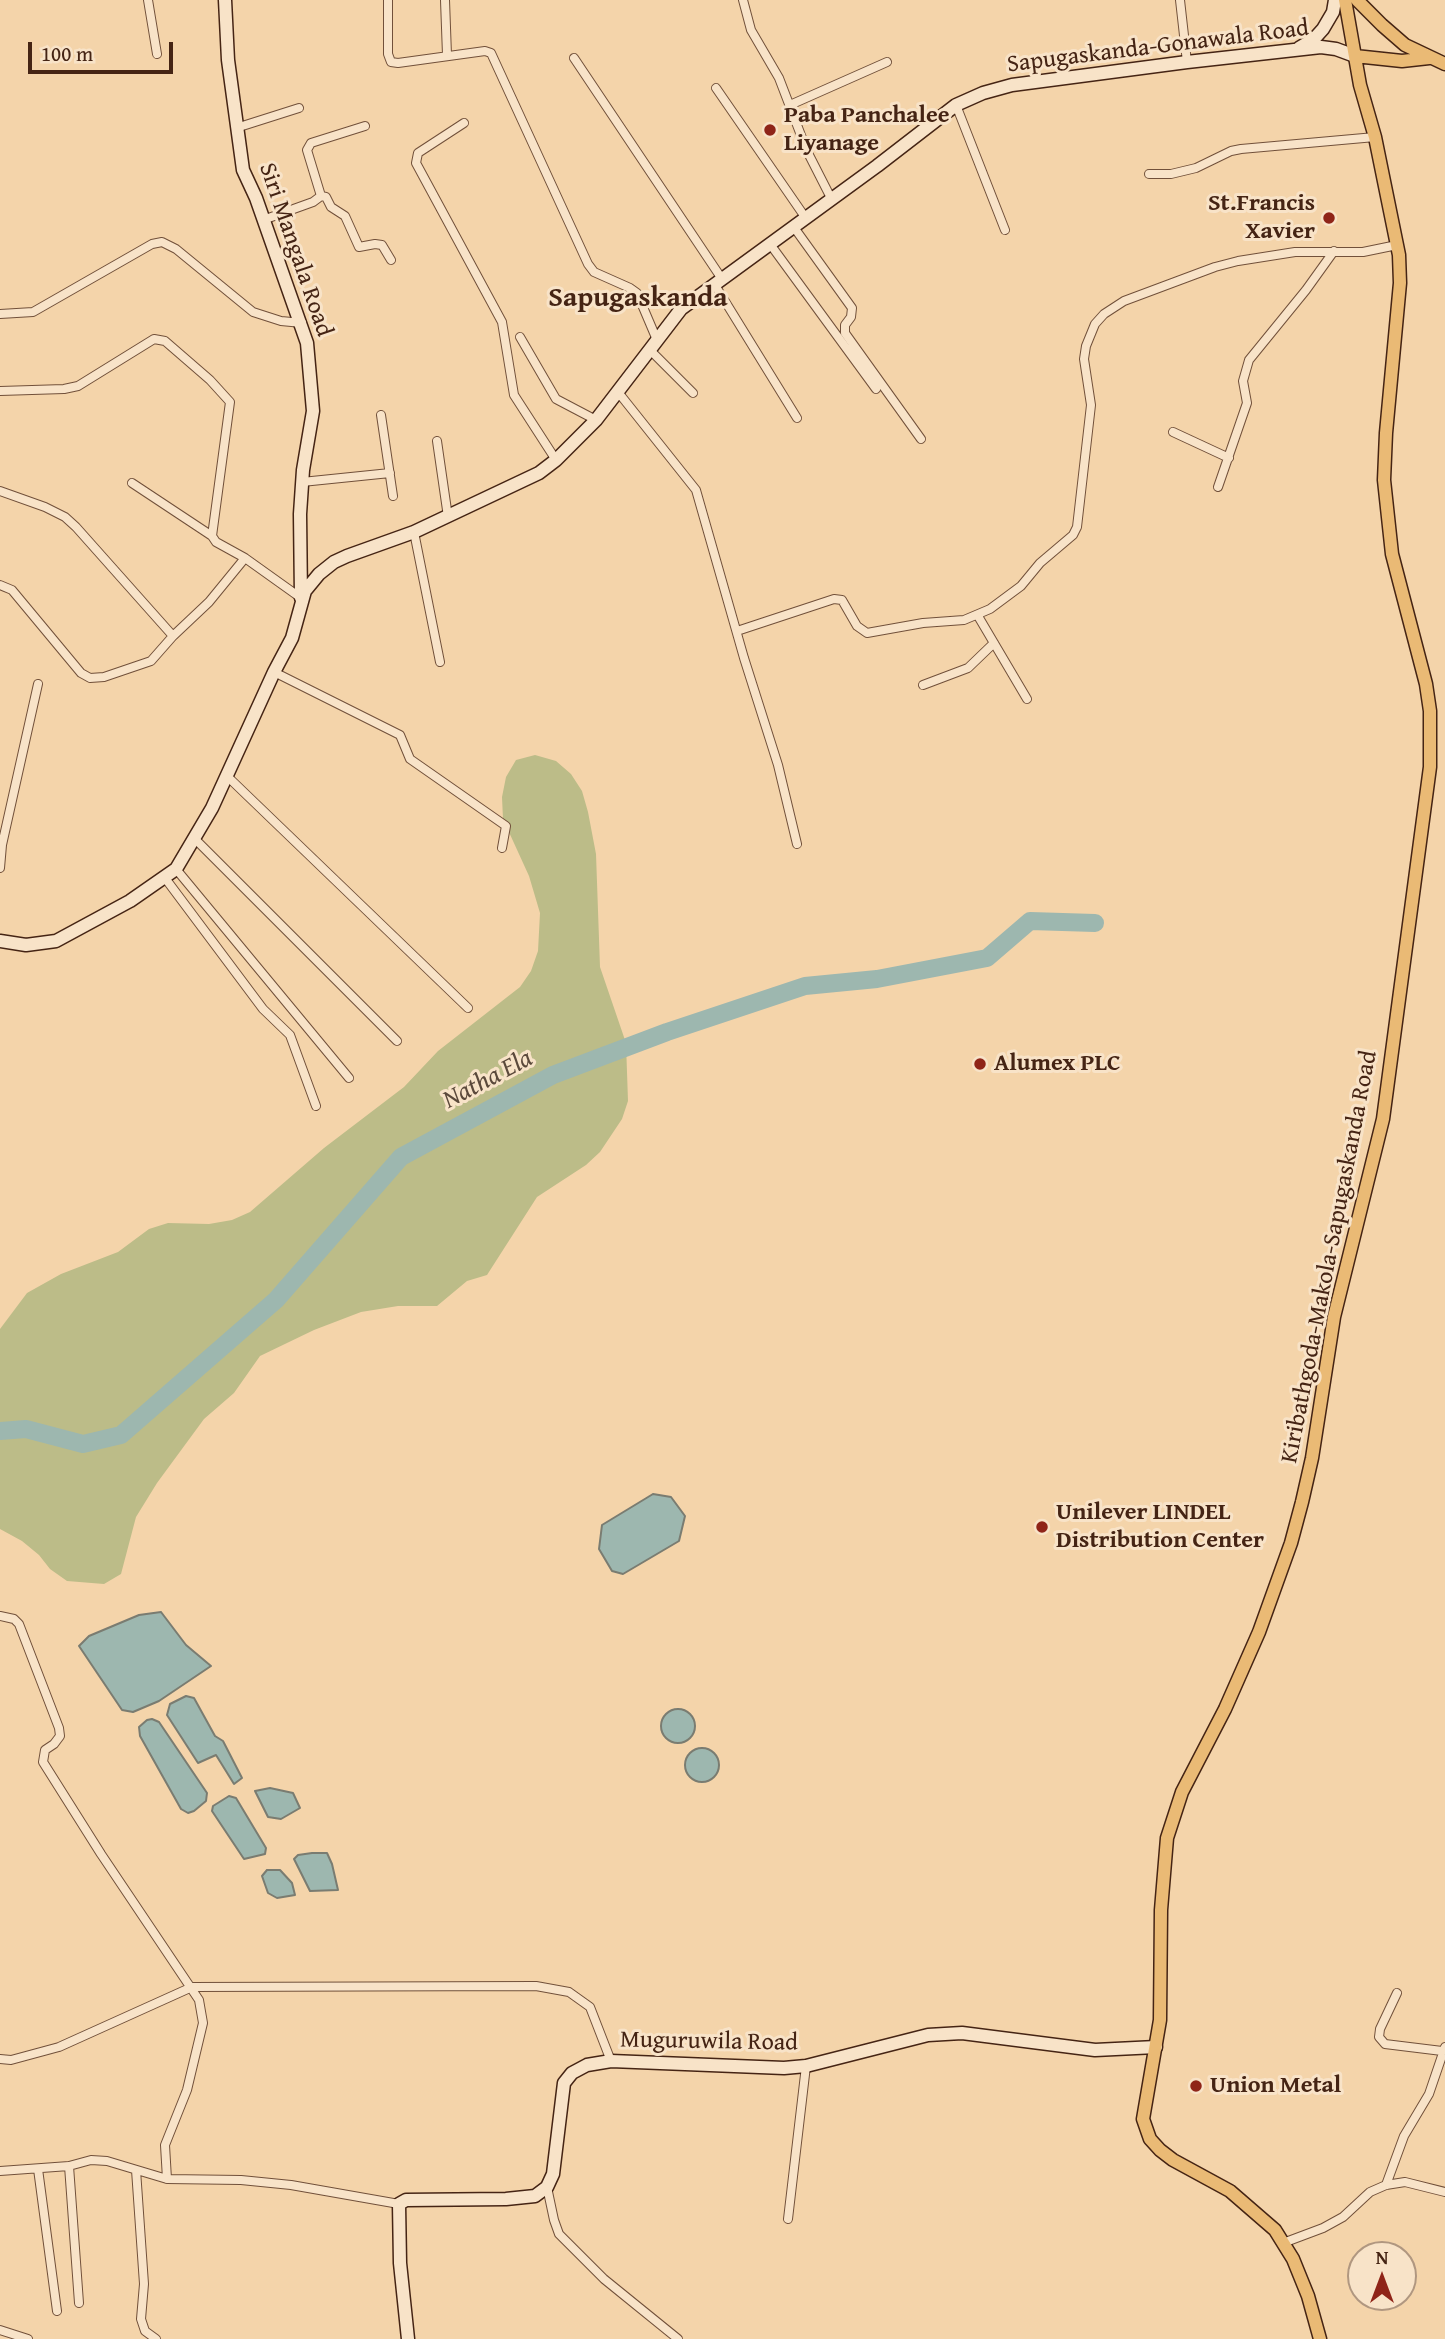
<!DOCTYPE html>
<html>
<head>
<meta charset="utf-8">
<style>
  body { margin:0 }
  #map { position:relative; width:1445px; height:2339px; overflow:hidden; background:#f4d4aa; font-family:"Gentium Book Plus",serif }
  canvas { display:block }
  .north { position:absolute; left:1347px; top:2241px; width:70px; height:70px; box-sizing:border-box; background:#f8e3c8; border:2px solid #b09780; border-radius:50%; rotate:0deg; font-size:19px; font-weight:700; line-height:28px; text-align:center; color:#452414 }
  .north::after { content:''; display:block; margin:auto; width:24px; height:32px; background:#8f2418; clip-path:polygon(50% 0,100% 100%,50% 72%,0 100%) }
  .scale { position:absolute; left:28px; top:42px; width:145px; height:32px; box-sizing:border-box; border:4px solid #452414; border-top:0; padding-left:9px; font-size:21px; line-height:24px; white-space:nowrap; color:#452414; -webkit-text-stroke:5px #f8e3c8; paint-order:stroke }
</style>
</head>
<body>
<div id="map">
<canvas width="1445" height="2339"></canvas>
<div class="north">N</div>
<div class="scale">100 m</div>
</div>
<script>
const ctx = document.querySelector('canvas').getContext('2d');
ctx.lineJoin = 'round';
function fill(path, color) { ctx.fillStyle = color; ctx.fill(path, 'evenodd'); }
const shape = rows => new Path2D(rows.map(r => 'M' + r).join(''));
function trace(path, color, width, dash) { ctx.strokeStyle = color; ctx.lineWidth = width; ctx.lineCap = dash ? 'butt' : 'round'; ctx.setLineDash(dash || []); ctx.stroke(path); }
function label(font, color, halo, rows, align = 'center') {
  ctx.font = font + ' "Gentium Book Plus",serif'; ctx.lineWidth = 6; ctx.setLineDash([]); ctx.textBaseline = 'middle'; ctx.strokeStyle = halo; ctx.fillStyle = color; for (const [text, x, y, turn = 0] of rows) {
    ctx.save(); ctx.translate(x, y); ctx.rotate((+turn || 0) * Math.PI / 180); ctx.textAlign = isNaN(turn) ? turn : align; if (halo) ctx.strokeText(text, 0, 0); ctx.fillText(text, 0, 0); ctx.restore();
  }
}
const green = shape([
  [535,755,556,761,571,774,582,791,588,812,596,854,600,967,626,1043,628,1101,622,1119,600,1152,586,1165,537,1197,487,1275,467,1281,437,1306,398,1306,361,1312,314,1330,260,1356,234,1393,204,1419,157,1483,136,1517,121,1574,104,1584,67,1581,50,1569,39,1555,22,1541,0,1529,0,1329,27,1293,61,1274,118,1252,149,1229,168,1223,209,1224,232,1220,250,1212,324,1148,404,1087,438,1051,520,987,531,971,538,951,540,913,529,876,503,819,502,797,506,777,516,760]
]);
const water = shape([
  [653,1494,671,1497,685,1516,679,1541,623,1574,612,1571,599,1549,602,1525,653,1494],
  [161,1612,186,1645,211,1666,159,1701,133,1712,122,1710,79,1646,89,1636,139,1615,161,1612],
  [186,1696,194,1698,215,1736,223,1741,242,1778,234,1784,216,1755,198,1763,167,1715,170,1704,186,1696],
  '661 1726a17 17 0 1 1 34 0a17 17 0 1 1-34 0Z',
  [152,1719,159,1722,207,1793,206,1801,194,1811,188,1813,181,1809,140,1736,139,1727,147,1720,152,1719],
  '685 1765a17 17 0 1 1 34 0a17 17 0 1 1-34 0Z',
  [270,1788,293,1793,300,1808,281,1819,268,1817,255,1791,270,1788],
  [229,1796,236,1798,266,1848,265,1854,244,1859,212,1811,213,1806,229,1796],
  [312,1853,327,1853,332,1864,338,1890,310,1891,294,1859,298,1855,312,1853],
  [267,1870,280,1870,292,1883,295,1895,277,1898,268,1893,262,1876,267,1870]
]);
const river = shape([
  [0,1431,26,1429,83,1444,121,1435,276,1300,401,1157,553,1075,667,1032,805,986,877,979,987,958,1030,921,1095,923]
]);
const street = shape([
  [148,0,157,54],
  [388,0,388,54,391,62,398,63,485,51,491,53,588,264,594,272,630,288,637,293,657,340],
  [445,0,447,55],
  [743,0,751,30,779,78,807,151,831,198],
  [1180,0,1187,62],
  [574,58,722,279],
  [716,88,805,217],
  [790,105,887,62],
  [956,105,1005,230],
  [464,123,418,153,416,163,502,322,514,395,556,460],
  [236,128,299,108],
  [1149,174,1171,174,1196,168,1231,151,1241,149,1375,137],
  [321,196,326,197,331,207,345,216,359,247,375,244,382,245,391,260],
  [263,220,313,202,321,196,307,150,311,143,365,126],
  [793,226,852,308,851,317,845,325,845,333,921,439],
  [770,244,876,389],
  [715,285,797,418],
  [0,314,33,312,152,244,162,242,176,249,253,312,281,321,302,323],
  [520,337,556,399,596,420],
  [649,349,693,393],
  [0,391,64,389,78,386,154,339,165,341,210,380,230,402,212,536,216,542,245,558],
  [618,392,696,490,744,658,778,765,797,844],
  [381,415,393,496],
  [1173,432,1229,458],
  [437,441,448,517],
  [302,482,390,473],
  [132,483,212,536],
  [1218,487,1247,403,1243,381,1249,360,1306,290,1334,251],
  [0,491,45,507,65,517,76,527,173,636],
  [414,532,440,662],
  [0,585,12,590,81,673,90,678,104,677,151,661,173,636,209,602,245,558,301,598],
  [978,616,1027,699],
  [737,631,834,599,842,600,857,626,867,633,923,623,964,620,990,609,1021,586,1040,563,1073,535,1077,527,1091,405,1084,359,1086,346,1095,324,1104,314,1124,301,1215,267,1238,261,1295,252,1363,252,1397,245],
  [274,672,400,735,410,759,506,826,502,848],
  [923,685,968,668,994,643],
  [228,777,468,1008],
  [195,839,397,1041],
  [0,868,2,845,38,684],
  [176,869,349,1078],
  [165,878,263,1009,290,1035,316,1106],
  [0,1616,14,1619,19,1624,59,1728,60,1736,54,1744,45,1750,43,1762,101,1854,199,2000,203,2023,187,2090,165,2145,167,2179],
  [1397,1993,1380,2029,1379,2037,1385,2044,1442,2051],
  [0,2059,11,2060,59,2047,192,1987,536,1986,569,1992,590,2007,611,2061],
  [69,2166,79,2303],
  [38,2169,57,2311],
  [136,2170,144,2284,141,2319,145,2331,156,2339],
  [0,2171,69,2166,91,2160,107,2161,167,2179,241,2180,291,2185,399,2204],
  [1386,2185,1404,2136,1429,2094,1445,2047],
  [547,2187,554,2220,559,2234,604,2279,678,2339],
  [788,2219,806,2066],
  [1283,2243,1323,2228,1343,2217,1370,2192,1386,2185,1405,2182,1445,2192],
  [0,2330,28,2339]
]);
const secondary = shape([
  [225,0,228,60,243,170,256,198,307,343,313,411,303,470,300,514,301,598],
  [1299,48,1314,39,1323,29,1333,12,1335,0],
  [0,941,26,945,56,941,130,901,176,869,212,808,274,672,292,638,305,591,319,574,334,562,347,556,414,532,539,473,556,460,596,420,681,309,877,166,956,105,983,93,1012,85,1187,62,1321,47,1336,49,1355,56],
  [408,2339,400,2263,399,2204,406,2200,506,2199,535,2196,547,2187,553,2174,564,2083,572,2073,587,2065,611,2061,784,2068,806,2066,928,2035,962,2033,1095,2050,1156,2047]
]);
const primary = shape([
  [1357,0,1382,25,1405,45,1445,64],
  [1355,56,1402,61,1429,58],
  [1320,2339,1308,2296,1293,2259,1275,2230,1230,2191,1173,2160,1160,2150,1150,2139,1143,2119,1160,2020,1161,1910,1167,1838,1182,1792,1225,1709,1259,1632,1291,1543,1302,1502,1312,1458,1334,1317,1383,1119,1430,767,1430,711,1426,684,1392,554,1384,480,1386,433,1400,283,1399,255,1375,137,1360,85,1345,0]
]);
const markers = [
  [770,130,7,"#8f2418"],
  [1329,218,7,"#8f2418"],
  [980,1064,7,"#8f2418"],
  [1042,1527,7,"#8f2418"],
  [1196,2086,7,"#8f2418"]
];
const streetNames = [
  ["Sapugaskanda-Gonawala Road",1158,47,-7],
  ["Siri Mangala Road",295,250,71],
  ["Kiribathgoda-Makola-Sapugaskanda Road",1330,1257,-79],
  ["Muguruwila Road",709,2042,1]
];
const poiNames = [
  ["Paba Panchalee",784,116],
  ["Liyanage",784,144],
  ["St.Francis",1315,204,"right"],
  ["Xavier",1315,232,"right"],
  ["Alumex PLC",994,1064],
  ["Unilever LINDEL",1056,1513],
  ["Distribution Center",1056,1541],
  ["Union Metal",1210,2086]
];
const waterNames = [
  ["Natha Ela",488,1080,-28]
];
const quarterNames = [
  ["Sapugaskanda",638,299]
];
fill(green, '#bcbc88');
fill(water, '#9db7af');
trace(water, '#7a7c71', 2);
trace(river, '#9db7af', 18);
trace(street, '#71503a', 10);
trace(secondary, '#452414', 15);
trace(primary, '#452414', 15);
trace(street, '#f8e3c8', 8);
trace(secondary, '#f8e3c8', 12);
trace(primary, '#eaba75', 12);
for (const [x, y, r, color] of markers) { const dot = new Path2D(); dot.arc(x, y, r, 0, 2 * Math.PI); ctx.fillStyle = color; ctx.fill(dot); trace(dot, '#f8e3c8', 2.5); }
label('24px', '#452414', '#f8e3c8', streetNames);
label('bold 24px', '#452414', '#f8e3c8', poiNames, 'left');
label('italic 26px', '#5b493b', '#f8e3c8', waterNames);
label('bold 28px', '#452414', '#f8e3c8', quarterNames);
</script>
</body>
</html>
